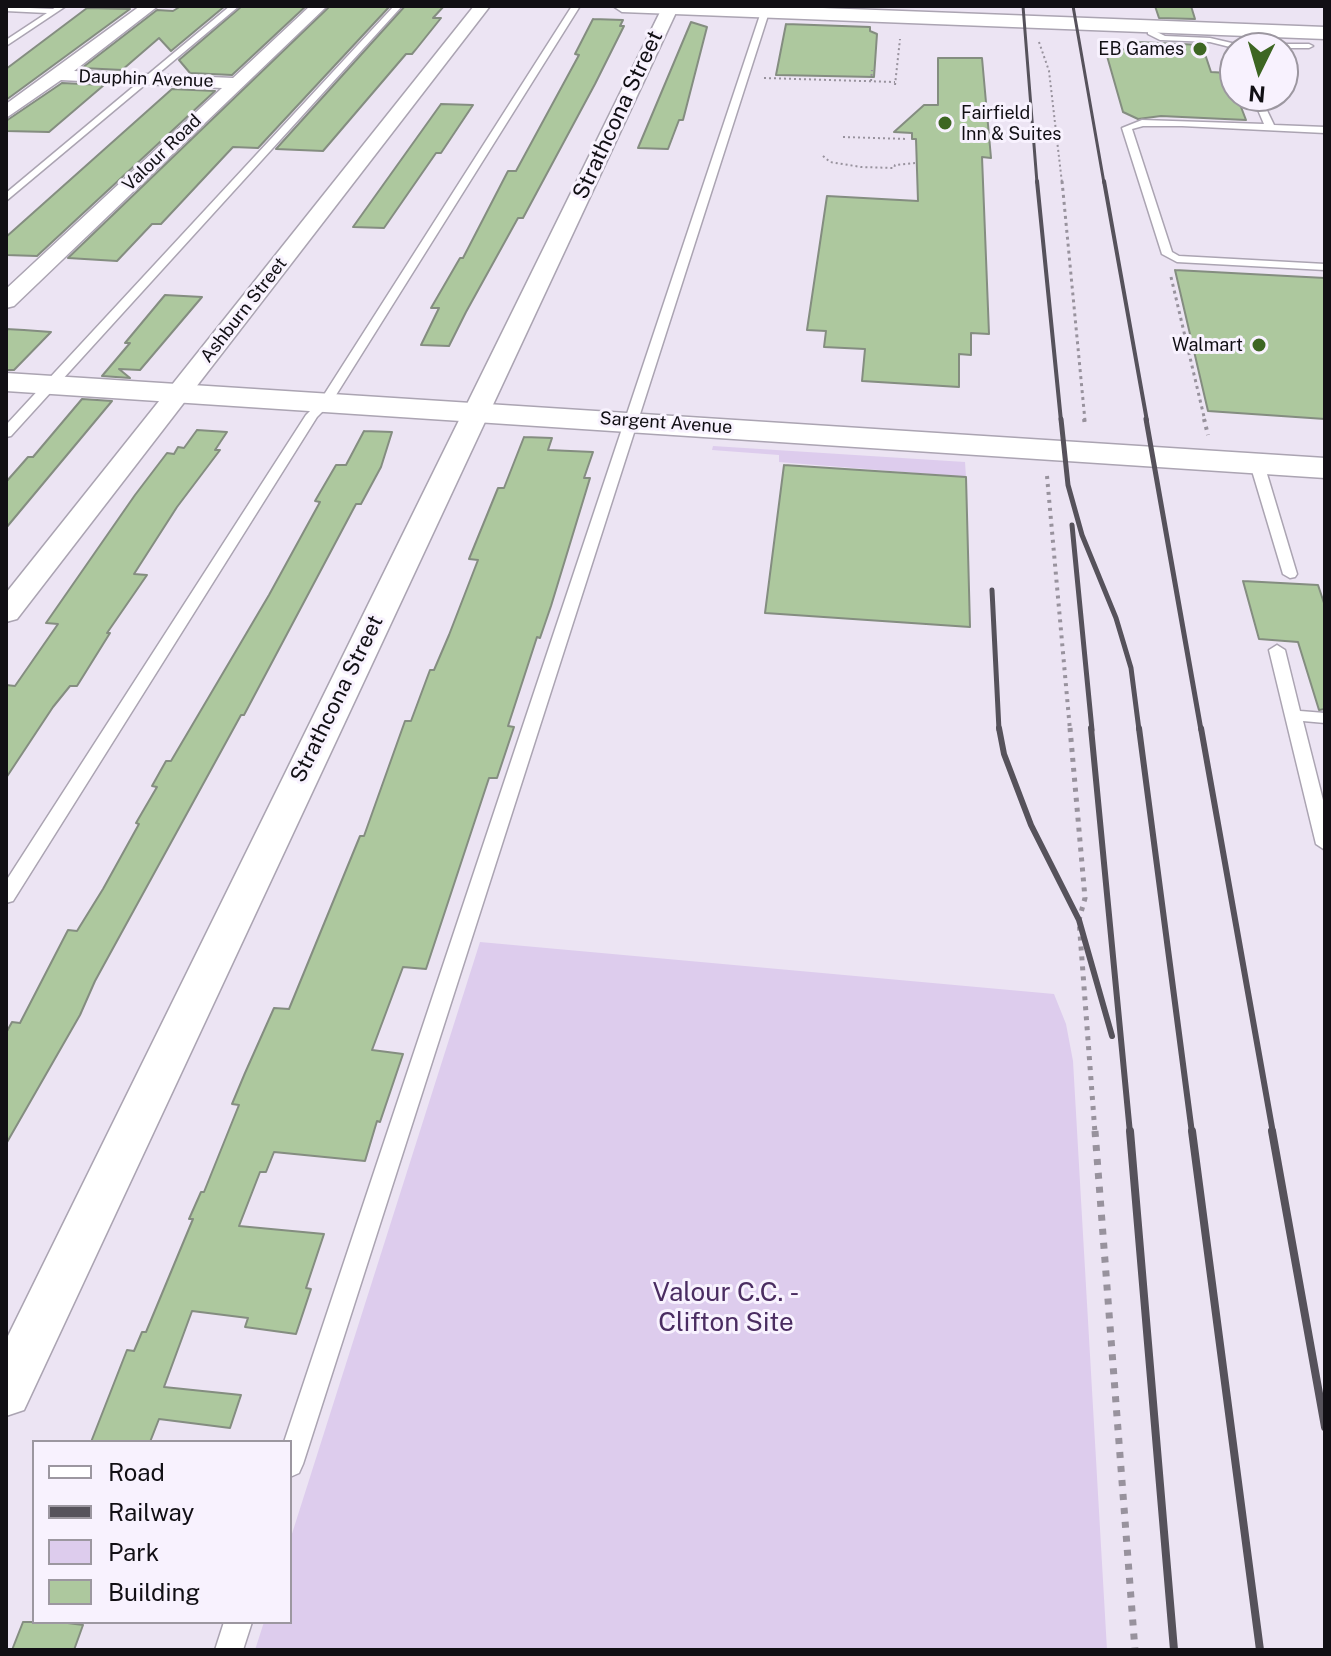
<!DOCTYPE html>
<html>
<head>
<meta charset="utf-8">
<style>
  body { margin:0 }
  #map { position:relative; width:1331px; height:1656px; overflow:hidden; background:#ece4f3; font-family:"Public Sans",sans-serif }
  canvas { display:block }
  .frame { position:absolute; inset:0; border:8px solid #110f14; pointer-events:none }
  .legend { position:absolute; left:32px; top:1440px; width:260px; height:184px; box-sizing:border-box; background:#f8f2fe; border:2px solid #9c97a0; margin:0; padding:10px 14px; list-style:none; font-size:24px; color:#110f14 }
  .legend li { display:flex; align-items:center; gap:16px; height:40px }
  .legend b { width:40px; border:2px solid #9c97a0 }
  .north { position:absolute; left:1219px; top:32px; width:80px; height:80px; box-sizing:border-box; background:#f8f2fe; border:2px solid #9c97a0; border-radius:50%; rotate:185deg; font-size:22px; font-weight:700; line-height:32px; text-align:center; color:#110f14 }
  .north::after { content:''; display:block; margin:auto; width:28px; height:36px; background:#3d6622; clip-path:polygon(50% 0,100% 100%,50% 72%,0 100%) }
</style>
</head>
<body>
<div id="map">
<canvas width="1331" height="1656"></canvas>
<div class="frame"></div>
<ul class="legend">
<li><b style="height:10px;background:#fff"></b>Road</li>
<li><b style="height:10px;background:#56525b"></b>Railway</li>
<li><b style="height:22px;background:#ddcced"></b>Park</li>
<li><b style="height:22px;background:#adc89e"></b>Building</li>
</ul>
<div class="north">N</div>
</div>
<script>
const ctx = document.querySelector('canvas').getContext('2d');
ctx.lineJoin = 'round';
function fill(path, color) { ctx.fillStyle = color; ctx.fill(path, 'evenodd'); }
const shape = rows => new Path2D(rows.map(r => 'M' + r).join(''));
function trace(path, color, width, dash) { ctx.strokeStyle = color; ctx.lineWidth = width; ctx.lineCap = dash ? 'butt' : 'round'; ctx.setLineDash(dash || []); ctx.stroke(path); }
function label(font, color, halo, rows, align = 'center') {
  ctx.font = font + ' "Public Sans",sans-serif'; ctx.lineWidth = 6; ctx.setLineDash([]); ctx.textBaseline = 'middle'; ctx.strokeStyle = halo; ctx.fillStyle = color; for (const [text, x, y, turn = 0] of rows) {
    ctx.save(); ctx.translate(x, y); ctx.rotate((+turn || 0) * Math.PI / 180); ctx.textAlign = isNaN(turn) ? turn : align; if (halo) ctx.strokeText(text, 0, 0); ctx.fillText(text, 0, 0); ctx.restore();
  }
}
const green = shape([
  [713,446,965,462,966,477,779,462,779,455,712,450],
  [480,942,1054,994,1066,1024,1073,1061,1107,1650,255,1650,264,1622,290,1622,290,1540]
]);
const building = shape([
  [181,6,225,6,171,51,159,38,122,70,82,68,157,10,173,11,181,6],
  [242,6,306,6,232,75,190,73,179,60,242,6],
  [330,6,390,6,258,148,233,147,161,224,152,224,117,261,68,258,330,6],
  [405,6,444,6,433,18,441,18,417,48,412,54,406,54,323,151,276,149,405,6],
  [1155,6,1191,6,1195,19,1159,18,1155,6],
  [87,8,130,9,6,100,6,69,87,8],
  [593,19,623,20,620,26,624,26,595,84,523,218,518,218,466,312,449,346,421,345,439,308,431,308,460,258,463,258,508,171,516,171,579,55,575,54,593,19],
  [691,22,707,27,683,120,679,120,668,149,638,148,691,22],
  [786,24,870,27,870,31,877,34,874,77,776,75,786,24],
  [1137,42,1202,45,1211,72,1228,73,1246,120,1161,116,1138,119,1123,112,1105,49,1139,50,1137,42],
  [938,58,982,58,991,158,982,157,989,334,971,333,971,355,959,354,959,387,862,381,865,349,824,347,826,331,807,330,827,196,918,201,916,139,912,139,912,133,894,132,924,105,938,105,938,58],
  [62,83,104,85,49,132,6,131,6,121,62,83],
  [172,89,215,91,37,256,6,255,6,237,172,89],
  [441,104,473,105,441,153,436,153,384,228,353,227,441,104],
  [1175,270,1325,278,1325,419,1208,411,1175,270],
  [165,295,202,297,140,370,119,369,130,378,102,376,130,343,125,343,165,295],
  [6,329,24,330,51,332,14,370,6,370,6,329],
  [82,399,112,401,6,528,6,482,28,457,33,457,82,399],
  [197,430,227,432,215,450,220,450,177,507,134,574,147,575,107,633,110,633,77,686,70,686,53,707,6,778,6,685,15,686,58,624,46,623,135,495,167,453,174,454,178,447,184,448,197,430],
  [364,431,392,432,381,467,361,504,356,504,244,715,241,715,95,981,80,1015,6,1144,6,1033,12,1022,20,1023,68,930,77,931,103,889,139,824,136,823,157,787,152,786,166,761,171,761,269,595,320,502,315,501,336,465,346,465,364,431],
  [524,437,552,438,548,450,593,452,584,478,590,478,551,606,540,638,537,637,508,726,514,727,497,778,489,778,426,969,403,967,372,1050,403,1054,380,1122,377,1121,365,1161,274,1152,266,1172,260,1172,239,1226,324,1234,306,1288,311,1289,296,1334,245,1327,248,1318,192,1311,164,1387,241,1395,230,1428,159,1419,150,1442,91,1442,127,1350,134,1351,142,1332,146,1332,193,1219,189,1219,201,1192,204,1192,239,1105,232,1104,245,1073,274,1008,289,1009,360,836,364,836,405,721,411,721,430,670,434,670,449,635,478,560,469,559,498,488,504,488,524,437],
  [784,465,966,477,970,627,765,613,784,465],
  [1243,581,1318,585,1325,606,1325,709,1319,710,1298,642,1259,639,1243,581],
  [23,1622,60,1622,83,1625,74,1650,12,1650,23,1622]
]);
const pathFar4 = shape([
  [1039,42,1049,71,1062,183],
  [764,78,895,82],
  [871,81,872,70],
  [895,85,900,39],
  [843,137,907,139],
  [823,156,830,162,861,167,894,168,895,165,915,163]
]);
const pathFar3 = shape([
  [1062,181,1085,421],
  [1171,277,1205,421]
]);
const pathFar2 = shape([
  [1084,419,1085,425],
  [1204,419,1208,435],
  [1047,476,1070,730]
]);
const pathFar1 = shape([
  [1070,728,1085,898,1079,920,1095,1133]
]);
const path = shape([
  [1095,1131,1135,1650]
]);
const service = shape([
  [57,6,66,6,6,46,6,40,47,13,6,11,6,7,53,9,57,6],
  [230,6,239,6,6,201,6,193,230,6],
  [394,6,402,6,11,436,6,437,6,425,394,6],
  [572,6,580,6,331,403,317,417,13,901,6,903,6,881,306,415,320,401,572,6],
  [763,6,771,6,303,1464,299,1473,290,1477,290,1442,284,1442,763,6],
  [1148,25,1154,25,1155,31,1165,36,1210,38,1236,44,1309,44,1313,46,1309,48,1235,48,1235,51,1230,47,1210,42,1160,40,1148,34,1148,25],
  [1252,96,1260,96,1274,125,1325,127,1325,133,1182,126,1143,126,1132,129,1172,252,1179,256,1325,264,1325,270,1177,262,1162,254,1122,128,1142,120,1264,124,1252,96],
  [1257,460,1264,464,1297,574,1295,577,1290,578,1283,574,1250,464,1257,460],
  [1277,645,1285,650,1300,711,1325,713,1325,723,1303,721,1325,808,1325,850,1316,844,1269,650,1277,645],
  [224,1622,252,1622,243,1650,215,1650,224,1622]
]);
const minor = shape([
  [140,6,158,6,74,71,233,78,310,6,327,6,14,306,6,308,6,289,222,88,61,80,6,118,6,104,140,6],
  [474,6,490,6,17,619,6,622,6,593,474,6],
  [663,6,679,6,24,1410,6,1416,6,1340,663,6]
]);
const secondary = shape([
  [613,6,770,6,1325,27,1325,39,622,12,613,6],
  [6,373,1325,458,1325,478,6,391,6,373]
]);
const railFar4 = shape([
  [1023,6,1037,183],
  [1073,6,1104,183]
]);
const railFar3 = shape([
  [1037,181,1061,421],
  [1104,181,1147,421]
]);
const railFar2 = shape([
  [1061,419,1068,485,1082,535,1116,618,1131,668,1139,730],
  [1146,419,1201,730],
  [1072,525,1092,730],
  [992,590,999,730]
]);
const railFar1 = shape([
  [999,728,1004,754,1031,825,1079,920,1112,1036],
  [1091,728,1130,1133],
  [1139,728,1192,1133],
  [1201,728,1273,1133]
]);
const rail = shape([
  [1130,1131,1174,1650],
  [1192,1131,1260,1650],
  [1272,1131,1325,1427]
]);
const markers = [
  [1200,49,8,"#3d6622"],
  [945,123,8,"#3d6622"],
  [1259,345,8,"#3d6622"]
];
const farPoinames = [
  ["EB Games",1184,49],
  ["Fairfield",961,113,"left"],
  ["Inn & Suites",961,134,"left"],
  ["Walmart",1243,345]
];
const farStreetnames = [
  ["Dauphin Avenue",146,79,2],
  ["Valour Road",162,153,-44],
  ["Ashburn Street",244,310,-52],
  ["Sargent Avenue",666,423,4]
];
const streetNames = [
  ["Strathcona Street",618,115,-65],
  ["Strathcona Street",337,699,-64]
];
const nearParknames = [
  ["Valour C.C. -",726,1293],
  ["Clifton Site",726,1323]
];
fill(green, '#ddcced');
fill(building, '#adc89e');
trace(building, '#848d80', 2);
trace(service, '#aba4b2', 3);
trace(minor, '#aba4b2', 3);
trace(secondary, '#aba4b2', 3);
trace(pathFar4, '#98929d', 2, [2, 3]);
trace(pathFar3, '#98929d', 3, [3, 4]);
trace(pathFar2, '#98929d', 4, [3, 5]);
trace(pathFar1, '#98929d', 5, [4, 6]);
trace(path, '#98929d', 7, [6, 8]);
fill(service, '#fff');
fill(minor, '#fff');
fill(secondary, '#fff');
trace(railFar4, '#56525b', 3);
trace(railFar3, '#56525b', 4);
trace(railFar2, '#56525b', 5);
trace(railFar1, '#56525b', 6);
trace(rail, '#56525b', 8);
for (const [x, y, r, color] of markers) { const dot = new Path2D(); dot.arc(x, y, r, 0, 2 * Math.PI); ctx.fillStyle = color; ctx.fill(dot); trace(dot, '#f8f2fe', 3); }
label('18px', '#110f14', '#f8f2fe', farPoinames, 'right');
label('18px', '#110f14', '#f8f2fe', farStreetnames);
label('22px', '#110f14', '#f8f2fe', streetNames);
label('26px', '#4a2c61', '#f8f2fe', nearParknames);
</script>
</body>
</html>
